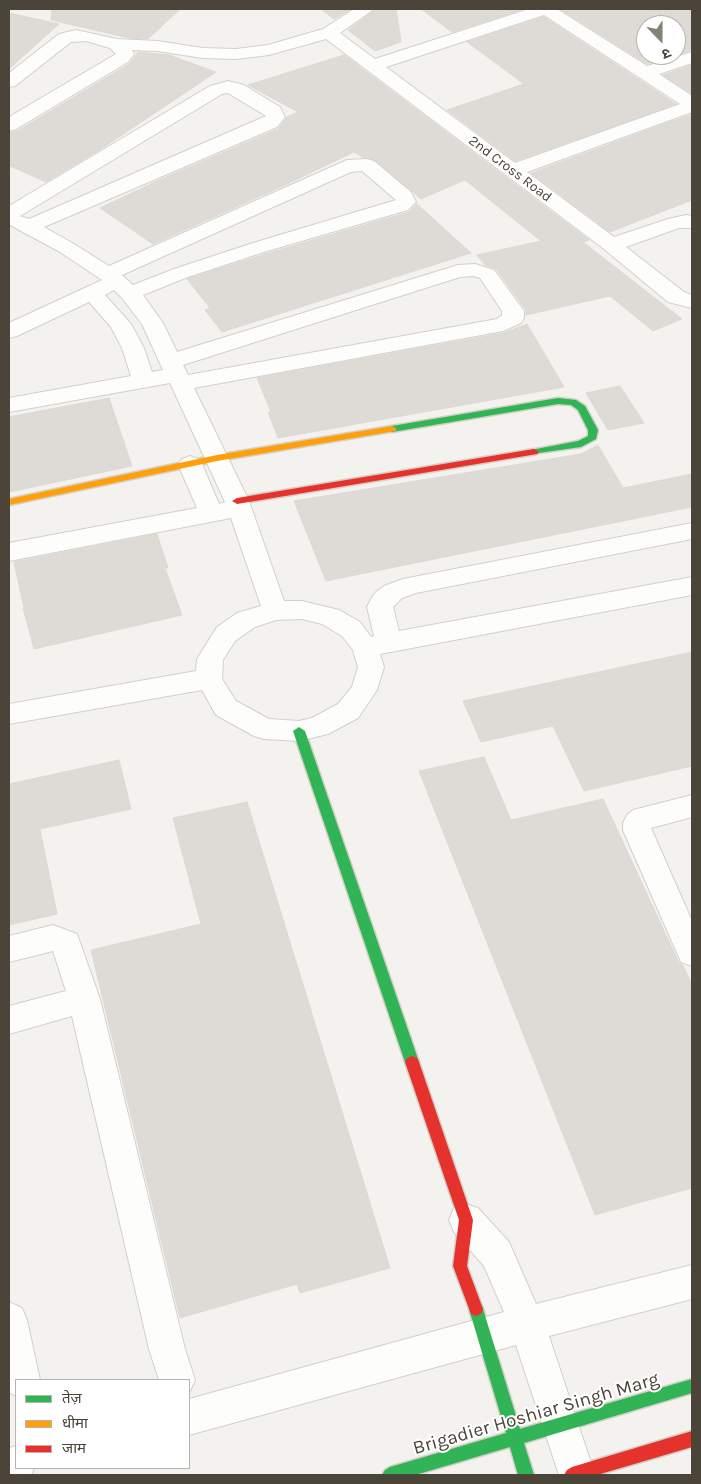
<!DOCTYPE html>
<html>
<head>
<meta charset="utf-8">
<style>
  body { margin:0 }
  #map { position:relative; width:701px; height:1484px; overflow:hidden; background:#f4f2ee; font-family:Karla,"Noto Sans Devanagari",sans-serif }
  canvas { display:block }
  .frame { position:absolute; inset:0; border:10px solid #4b4439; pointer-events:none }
  .legend { position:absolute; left:15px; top:1379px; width:175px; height:90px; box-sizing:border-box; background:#fff; border:1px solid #b7b4b0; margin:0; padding:6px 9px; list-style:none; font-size:15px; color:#4b4439 }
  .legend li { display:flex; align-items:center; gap:10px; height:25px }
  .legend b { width:25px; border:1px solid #b7b4b0 }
  .north { position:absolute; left:636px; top:15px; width:50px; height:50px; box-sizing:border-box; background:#fff; border:1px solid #b7b4b0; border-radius:50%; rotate:158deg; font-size:14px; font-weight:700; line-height:20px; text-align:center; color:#4b4439 }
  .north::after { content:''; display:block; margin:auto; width:18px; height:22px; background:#868178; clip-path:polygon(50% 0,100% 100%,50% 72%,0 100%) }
</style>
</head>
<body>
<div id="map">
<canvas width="701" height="1484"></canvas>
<div class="frame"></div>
<ul class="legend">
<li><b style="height:6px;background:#30b455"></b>तेज़</li>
<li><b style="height:6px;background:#ff9f0a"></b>धीमा</li>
<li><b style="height:6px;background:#e5322d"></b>जाम</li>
</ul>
<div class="north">उ</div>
</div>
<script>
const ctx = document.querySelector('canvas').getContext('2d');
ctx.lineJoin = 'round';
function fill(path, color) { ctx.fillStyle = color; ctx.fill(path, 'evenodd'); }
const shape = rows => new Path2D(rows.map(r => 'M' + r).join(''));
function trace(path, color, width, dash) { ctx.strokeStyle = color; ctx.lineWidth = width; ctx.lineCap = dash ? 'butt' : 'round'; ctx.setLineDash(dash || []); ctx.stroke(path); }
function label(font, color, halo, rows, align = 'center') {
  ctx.font = font + ' Karla,sans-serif'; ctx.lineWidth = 4; ctx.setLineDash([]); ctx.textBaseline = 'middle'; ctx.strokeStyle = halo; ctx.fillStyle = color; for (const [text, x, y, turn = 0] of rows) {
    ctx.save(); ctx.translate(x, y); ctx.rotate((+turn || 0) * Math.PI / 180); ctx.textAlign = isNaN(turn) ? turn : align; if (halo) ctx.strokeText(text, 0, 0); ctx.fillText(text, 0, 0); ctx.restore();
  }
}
const building = shape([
  [52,9,180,9,148,39,129,38,51,20,52,9],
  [321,9,351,9,334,19,321,9],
  [376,9,396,9,401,42,375,51,348,30,376,9],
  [421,9,524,9,452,32,421,9],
  [560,9,692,9,692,50,647,64,560,9],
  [646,25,676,25,676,55,646,55,646,25],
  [9,13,59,24,9,69,9,13],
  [544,17,676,104,515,161,447,110,524,84,467,42,544,17],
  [138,52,169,55,216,72,98,151,46,182,10,166,9,133,17,131,129,64,138,52],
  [344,55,589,240,583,242,682,319,653,331,610,296,526,315,526,310,496,269,485,265,477,255,541,241,465,180,421,199,375,160,362,157,354,152,285,185,153,244,100,208,157,181,278,129,287,117,298,112,248,85,344,55],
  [692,65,692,94,663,75,692,65],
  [692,114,692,200,610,232,531,173,692,114],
  [417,204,471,253,222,332,205,310,210,308,187,279,268,253,409,212,417,204],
  [527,324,564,387,278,438,268,412,271,412,257,378,503,333,527,324],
  [620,386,644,423,608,430,586,393,620,386],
  [109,398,132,466,9,492,9,417,109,398],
  [598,445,623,488,692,474,692,507,326,581,294,501,581,454,598,445],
  [157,534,168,568,165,568,182,615,34,649,23,608,24,608,14,562,157,534],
  [692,652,692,766,584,791,553,726,481,742,463,701,692,652],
  [484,757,511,820,603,799,679,963,683,965,692,985,692,1188,595,1215,419,771,484,757],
  [119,760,131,809,40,829,57,914,9,925,9,784,119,760],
  [247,802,390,1268,300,1293,297,1284,180,1318,91,950,201,924,173,818,247,802]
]);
const street = shape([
  [354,9,374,9,340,33,375,59,529,9,557,9,647,66,692,52,692,63,659,74,692,96,692,112,527,172,614,237,668,219,686,215,692,216,692,228,679,228,626,247,684,292,692,295,692,308,668,302,604,249,326,39,269,55,236,59,203,58,157,51,132,50,134,54,128,62,16,129,9,131,9,117,116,54,110,48,86,41,71,42,15,86,9,87,9,73,59,34,76,30,117,39,157,41,203,48,236,49,268,45,323,29,354,9],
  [544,15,680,104,515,163,386,67,544,15],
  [228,81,244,85,280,107,285,117,277,127,44,227,74,244,109,266,347,160,367,159,374,161,411,192,416,202,408,210,267,251,188,277,143,295,163,323,177,352,458,265,475,264,494,270,524,311,524,318,521,323,503,331,194,388,249,501,284,601,302,601,339,610,360,622,371,637,374,636,367,607,371,599,375,593,384,586,403,579,692,523,692,539,416,593,402,598,393,607,399,631,692,577,692,595,380,654,384,667,377,690,358,718,328,734,299,741,264,739,254,736,216,715,202,690,9,724,9,704,196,671,197,659,217,627,237,613,261,606,231,518,9,561,9,543,197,508,178,464,182,459,190,456,198,459,202,464,219,504,225,502,170,383,9,412,9,398,131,376,122,348,111,327,89,302,17,336,9,338,9,323,102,280,60,252,10,225,9,206,210,86,228,81],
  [228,93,266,116,29,219,20,216,222,94,228,93],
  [362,171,396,200,253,243,174,269,133,285,122,275,351,172,362,171],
  [473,276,480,278,502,311,502,315,497,319,188,375,183,365,460,277,473,276],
  [114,290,122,298,142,324,163,370,152,372,144,348,131,324,105,295,114,290],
  [302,619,322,624,342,636,353,650,358,667,352,687,338,704,312,718,299,721,269,719,236,701,222,679,223,660,235,641,255,627,276,620,302,619],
  [692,795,692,817,651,828,692,921,692,966,681,962,623,830,623,823,627,815,633,810,692,795],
  [53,925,77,934,100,999,185,1349,195,1380,189,1393,189,1380,159,1380,149,1349,72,1016,9,1034,9,1006,66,991,53,951,9,962,9,936,53,925],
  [466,1204,478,1208,509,1242,536,1304,692,1265,692,1299,549,1336,595,1475,559,1475,516,1345,189,1435,189,1399,504,1312,484,1266,454,1232,449,1220,454,1208,466,1204],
  [9,1302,22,1308,27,1320,40,1380,16,1380,16,1396,9,1392,9,1302],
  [16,1446,16,1468,34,1468,31,1475,9,1475,9,1448,16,1446]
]);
const fast = shape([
  [558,398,576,400,585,406,598,430,596,439,581,447,531,454,531,450,578,441,588,436,588,430,578,410,571,405,558,404,392,432,387,429,392,426,558,398],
  [299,727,305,731,419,1062,417,1066,412,1068,407,1066,405,1062,293,731,299,727],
  [476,1302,481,1304,483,1309,520,1429,692,1379,692,1393,524,1443,534,1475,518,1475,510,1447,415,1475,382,1475,385,1470,390,1467,506,1433,469,1309,471,1304,476,1302]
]);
const slow = shape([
  [392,426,397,429,395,431,217,461,9,505,9,499,217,455,392,426]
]);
const jam = shape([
  [534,449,539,452,537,454,237,504,232,501,237,498,534,449],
  [412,1056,417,1058,419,1062,473,1220,467,1266,483,1309,481,1314,476,1316,471,1314,453,1266,459,1220,405,1062,407,1058,412,1056],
  [692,1431,692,1447,597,1475,564,1475,567,1470,572,1467,692,1431]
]);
const farStreetnames = [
  ["2nd Cross Road",510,169,37]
];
const nearStreetnames = [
  ["Brigadier Hoshiar Singh Marg",536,1414,-16]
];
fill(building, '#dedbd6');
trace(building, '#dcd9d4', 1);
trace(street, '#d2d0cb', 2);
trace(fast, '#d3cfc5', 3);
trace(slow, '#d3cfc5', 3);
trace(jam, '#d3cfc5', 3);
fill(street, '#fdfdfc');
fill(fast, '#30b455');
fill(slow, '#ff9f0a');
fill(jam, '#e5322d');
label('14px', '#4b4439', '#fff', farStreetnames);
label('19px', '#4b4439', '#fff', nearStreetnames);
</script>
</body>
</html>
